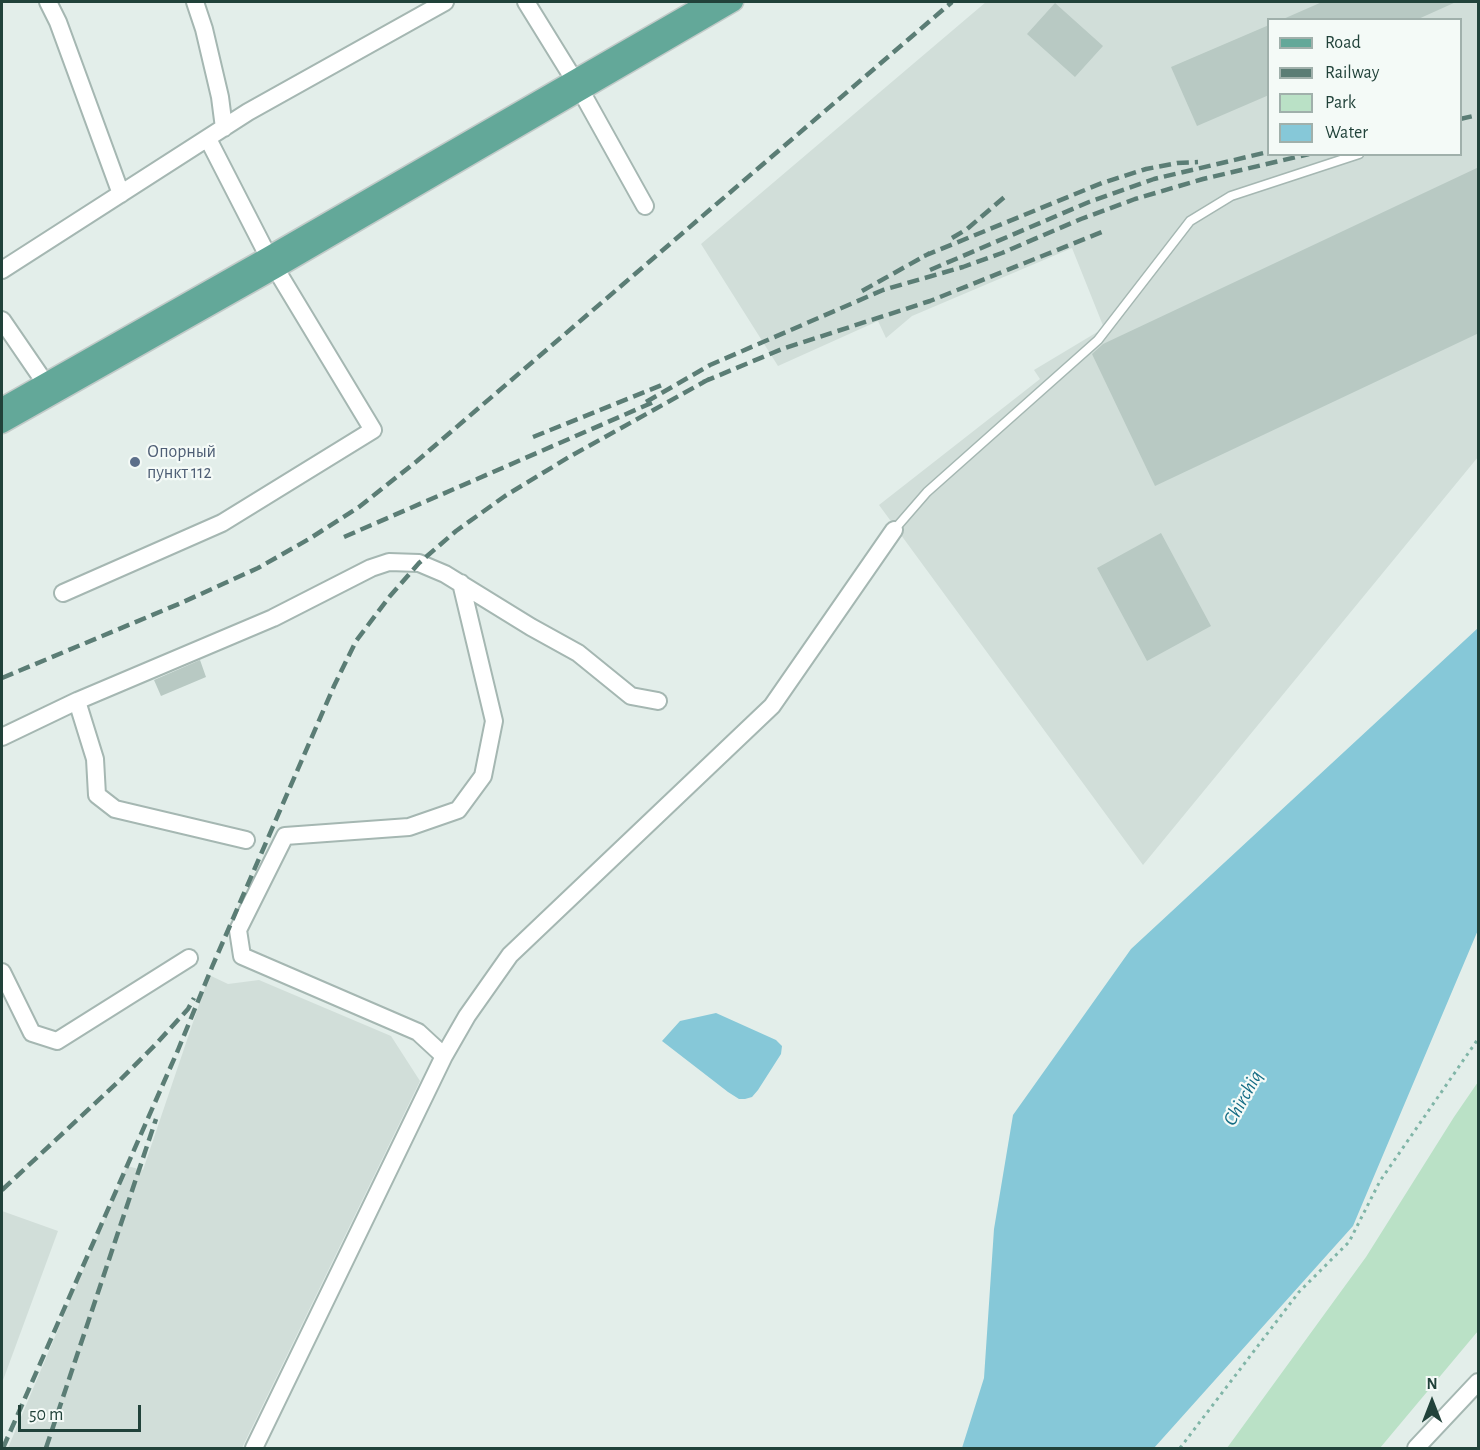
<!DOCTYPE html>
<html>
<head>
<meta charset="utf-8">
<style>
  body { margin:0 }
  #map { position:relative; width:1480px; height:1450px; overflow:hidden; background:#e3eeea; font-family:"Alegreya Sans",sans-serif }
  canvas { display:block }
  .frame { position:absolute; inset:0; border:3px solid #21423a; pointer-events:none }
  .legend { position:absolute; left:1267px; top:18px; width:195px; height:138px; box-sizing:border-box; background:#f4faf7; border:2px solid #a0b0ab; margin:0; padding:8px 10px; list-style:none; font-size:18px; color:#21423a }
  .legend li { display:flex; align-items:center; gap:12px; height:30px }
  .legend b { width:30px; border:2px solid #a0b0ab }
  .north { position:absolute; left:1402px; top:1372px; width:60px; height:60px; -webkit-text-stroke:4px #f4faf7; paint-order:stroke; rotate:0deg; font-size:16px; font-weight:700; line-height:24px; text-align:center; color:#21423a }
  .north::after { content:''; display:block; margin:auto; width:21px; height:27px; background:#21423a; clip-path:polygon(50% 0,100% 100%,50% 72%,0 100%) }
  .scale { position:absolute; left:18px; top:1405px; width:123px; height:27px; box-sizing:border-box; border:3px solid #21423a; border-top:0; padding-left:8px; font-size:18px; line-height:21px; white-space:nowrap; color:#21423a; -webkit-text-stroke:4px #f4faf7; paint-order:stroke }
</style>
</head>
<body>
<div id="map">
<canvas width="1480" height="1450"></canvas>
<div class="frame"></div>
<ul class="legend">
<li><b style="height:8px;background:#63a899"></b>Road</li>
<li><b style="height:8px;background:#5b7d75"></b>Railway</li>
<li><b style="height:16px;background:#bae1c6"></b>Park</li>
<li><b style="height:16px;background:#86c8d8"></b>Water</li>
</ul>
<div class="north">N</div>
<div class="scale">50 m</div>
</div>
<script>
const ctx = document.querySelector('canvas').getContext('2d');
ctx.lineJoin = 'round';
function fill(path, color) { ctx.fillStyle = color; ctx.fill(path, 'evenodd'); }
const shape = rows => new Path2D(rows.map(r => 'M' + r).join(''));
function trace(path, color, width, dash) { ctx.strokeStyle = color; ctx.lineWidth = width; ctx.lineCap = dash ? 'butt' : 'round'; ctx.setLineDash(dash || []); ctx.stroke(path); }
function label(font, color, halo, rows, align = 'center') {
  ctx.font = font + ' "Alegreya Sans",sans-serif'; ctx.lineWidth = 4.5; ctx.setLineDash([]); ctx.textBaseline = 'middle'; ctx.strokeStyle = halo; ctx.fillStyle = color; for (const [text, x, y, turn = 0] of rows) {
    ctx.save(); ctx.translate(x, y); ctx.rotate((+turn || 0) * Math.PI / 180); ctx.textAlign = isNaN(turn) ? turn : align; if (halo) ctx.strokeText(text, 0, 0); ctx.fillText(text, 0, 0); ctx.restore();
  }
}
const built = shape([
  [986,2,1478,2,1478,457,1143,865,879,505,1040,379,1034,370,1104,328,1072,248,912,316,886,338,878,321,778,366,701,244],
  [1268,20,1460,20,1460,154,1268,154],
  [209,975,228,984,259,980,391,1036,420,1081,242,1448,8,1448,127,1166,143,1170],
  [2,1211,58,1231,2,1383]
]);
const green = shape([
  [1478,1082,1478,1331,1380,1448,1227,1448,1366,1257,1454,1117]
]);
const water = shape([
  [1478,628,1478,930,1353,1226,1154,1448,962,1448,984,1378,994,1229,1013,1115,1131,949],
  [716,1013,776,1040,782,1046,781,1054,758,1090,752,1097,745,1099,739,1099,728,1092,662,1041,680,1021]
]);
const building = shape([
  [1322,2,1456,2,1416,20,1281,20],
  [1055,3,1103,46,1075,77,1027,34],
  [1269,25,1269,95,1197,126,1171,67],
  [1479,167,1479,333,1155,486,1092,354,1103,344],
  [1161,533,1211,626,1147,661,1097,568],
  [200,660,206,677,161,696,154,680]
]);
const path = shape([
  [1180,1448,1299,1292,1349,1242,1380,1181,1478,1039]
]);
const service = shape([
  [894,530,927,492,1098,340,1190,221,1231,196,1359,154]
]);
const minor = shape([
  [48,2,58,22,121,194],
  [195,2,204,29,220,97,224,128],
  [526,2,581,91,645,206],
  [2,270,248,112,445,2],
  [2,320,52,393],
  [63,593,222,523,373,430,268,256,208,139],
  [77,701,95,759,97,795,115,809,246,840],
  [2,737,77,701,273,618,371,568,389,562,419,563,445,574,531,627,578,653,631,696,658,701],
  [2,972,32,1033,57,1041,189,958],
  [444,1056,418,1032,242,956,238,930,285,836,409,827,458,810,483,776,494,721,461,583],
  [254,1448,444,1056,467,1016,510,955,772,706,894,530],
  [1416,1448,1478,1382]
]);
const primary = shape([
  [2,407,268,256,708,2],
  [2,424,276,269,734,2]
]);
const rail = shape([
  [1460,119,1478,115],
  [952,238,967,229,1008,194],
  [924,256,1102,183,1146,169,1177,163,1198,162],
  [930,270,1089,202,1154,179,1268,152],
  [862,291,930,253],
  [703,382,782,349,930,301,1102,232],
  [646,402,710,365,883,290,963,267,1002,253,1081,219,1135,199,1203,179,1309,154],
  [533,437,662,385],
  [344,537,656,401],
  [2,678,181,603,258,568,309,539,359,507,417,461,952,2],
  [2,1190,119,1081,156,1044,188,1009,194,998],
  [3,1448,178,1050,212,967,334,686,356,641,390,596,419,563,456,531,505,496,569,457,711,378],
  [46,1448,156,1119]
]);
const markers = [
  [135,462,6,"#5c6f8a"]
];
const serviceNames = [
  ["Опорный",147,452],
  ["пункт 112",147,473]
];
const waterNames = [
  ["Chirchiq",1243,1098,-61]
];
fill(built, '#d1ded9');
fill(green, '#bae1c6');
fill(water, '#86c8d8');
fill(building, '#b8c9c3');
trace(service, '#a5b7b2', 11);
trace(minor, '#a5b7b2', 20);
trace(primary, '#c1cac8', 21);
trace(path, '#80b5a7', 3, [3, 4.5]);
trace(service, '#fff', 8);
trace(minor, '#fff', 16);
trace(primary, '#63a899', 18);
trace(rail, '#5b7d75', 4.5, [12, 6]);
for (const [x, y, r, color] of markers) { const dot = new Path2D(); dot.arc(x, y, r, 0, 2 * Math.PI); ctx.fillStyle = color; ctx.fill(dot); trace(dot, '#f4faf7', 2); }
label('18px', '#4e5e75', '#f4faf7', serviceNames, 'left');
label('italic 20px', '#146c84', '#f4faf7', waterNames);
</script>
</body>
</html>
